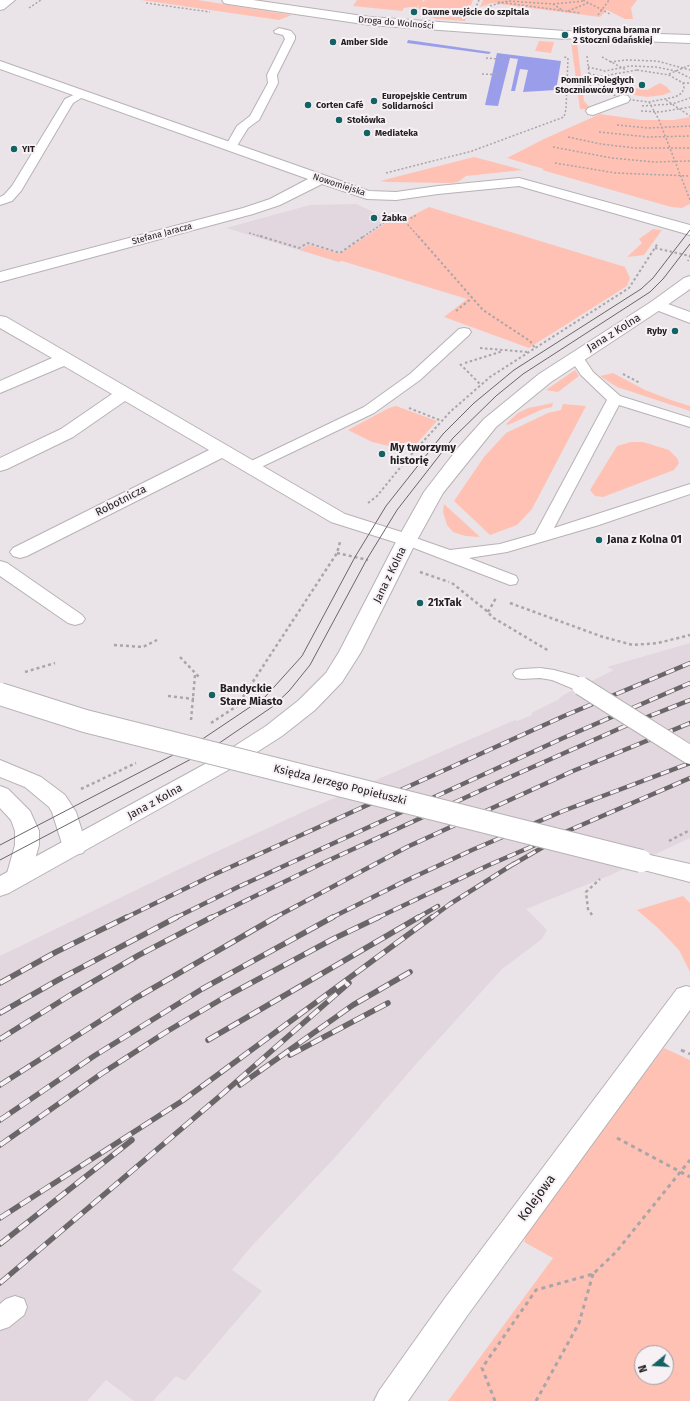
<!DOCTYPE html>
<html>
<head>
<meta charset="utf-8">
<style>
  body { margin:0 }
  #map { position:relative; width:690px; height:1401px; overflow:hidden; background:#eae4e8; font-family:"Fira Sans",sans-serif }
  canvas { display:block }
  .north { position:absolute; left:634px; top:1345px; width:40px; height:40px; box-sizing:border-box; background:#f7f1f5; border:1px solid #a29ea1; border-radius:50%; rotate:252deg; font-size:11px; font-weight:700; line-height:16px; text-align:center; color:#232122 }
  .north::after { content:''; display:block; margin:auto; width:14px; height:18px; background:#136365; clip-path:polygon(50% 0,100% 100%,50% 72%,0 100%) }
</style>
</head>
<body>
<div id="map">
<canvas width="690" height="1401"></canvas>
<div class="north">N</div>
</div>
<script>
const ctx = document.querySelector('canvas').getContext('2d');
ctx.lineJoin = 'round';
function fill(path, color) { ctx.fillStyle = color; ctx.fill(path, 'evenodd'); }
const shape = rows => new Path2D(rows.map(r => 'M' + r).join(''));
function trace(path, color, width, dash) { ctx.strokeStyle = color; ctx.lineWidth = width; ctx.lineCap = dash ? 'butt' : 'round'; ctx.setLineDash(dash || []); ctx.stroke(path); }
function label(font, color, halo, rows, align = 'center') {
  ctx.font = font + ' "Fira Sans",sans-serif'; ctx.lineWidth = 4; ctx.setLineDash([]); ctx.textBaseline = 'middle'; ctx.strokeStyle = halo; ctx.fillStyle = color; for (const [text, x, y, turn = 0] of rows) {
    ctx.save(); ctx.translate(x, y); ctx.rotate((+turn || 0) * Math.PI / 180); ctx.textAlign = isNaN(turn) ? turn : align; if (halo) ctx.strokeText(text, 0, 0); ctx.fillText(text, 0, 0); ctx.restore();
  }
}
const built = shape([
  [356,204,397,223,339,262,226,228,310,205],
  [690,643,690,838,613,874,526,909,547,930,542,939,502,969,417,1063,339,1153,250,1248,232,1270,262,1291,185,1381,176,1376,153,1401,134,1401,106,1380,87,1401,0,1401,0,956,192,863,316,806,515,720,517,721,532,715,531,713,560,699,559,698,567,693,614,670,607,667]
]);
const green = shape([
  [141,0,198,0,292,15,279,20],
  [357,0,423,0,422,3,425,0,473,0,465,21,436,19,424,14,427,10,419,9,418,7,420,3,417,7,418,8,410,7,404,8,402,11,353,6],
  [483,0,637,0,631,8,633,19,625,19,607,10,600,17,492,3,480,7],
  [539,41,554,42,551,53,535,51],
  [571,42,577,42,584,101,592,110,580,109],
  [660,83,667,87,671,92,663,95,647,97,634,95,629,90,636,88,647,90],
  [600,114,642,120,674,120,690,117,690,204,682,208,671,207,542,170,544,169,507,158,544,139],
  [474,157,523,170,466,176,458,182,451,183,387,182,380,181],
  [429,207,625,267,630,278,627,286,529,348,444,317,467,299,342,261,339,262,300,250,309,245,340,254,394,218,402,221],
  [653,229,662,230,644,255,627,257,642,243,639,239],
  [575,370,579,376,558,392,546,390],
  [613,373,645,390,671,400,690,406,690,411,617,387,600,376],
  [553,403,552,407,543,409,508,425,506,424,518,413,528,408],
  [563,404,586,406,532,509,517,525,490,535,454,501,484,457,506,433,548,413,561,410],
  [396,406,437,421,410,451,372,442,348,430,389,408],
  [631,442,643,442,669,450,677,458,679,463,674,470,603,497,595,496,590,490,617,446],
  [444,504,480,537,465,536,453,532,447,525,443,512],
  [683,896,690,903,690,972,679,950,658,928,637,910],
  [664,1048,690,1060,690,1401,448,1401,553,1258,524,1242,530,1223],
  [642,1353,666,1353,666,1377,642,1377]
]);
const water = shape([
  [408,40,491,52,489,54,407,43],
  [497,53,561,61,556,90,523,92,528,70,520,69,515,91,511,91,518,59,510,58,498,106,485,105]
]);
const pathFar3 = shape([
  [583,0,610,14],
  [498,2,581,13],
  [146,3,210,12],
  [553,4,562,10],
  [486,7,508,1,553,4,584,1],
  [29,8,41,0],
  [475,9,479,0],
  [568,11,588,3],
  [598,15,609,0],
  [587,56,591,90],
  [602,57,626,70],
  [486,58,510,60],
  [610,62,627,60,657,61,690,70],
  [588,67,605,71,630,66,656,67,676,71,690,78],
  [637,70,669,75,683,83,684,88,682,93,675,97,649,102,623,99,614,95,603,87,602,83,609,75,637,70],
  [482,74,506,75],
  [589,74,606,77],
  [669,74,690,65],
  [683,83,690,83],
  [590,84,600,84],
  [666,100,690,116],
  [649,102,659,120,690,200],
  [642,106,672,104,690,98],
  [641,111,660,112,690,107],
  [617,125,648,128,690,126],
  [599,132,648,137,690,136],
  [568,137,601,144,635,148,690,148],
  [553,147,612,158,654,162,690,161],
  [555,163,616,173,690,176],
  [386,173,472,151,564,117,566,109,568,58,564,57],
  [404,219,407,220,407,224,419,237],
  [407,220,417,215],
  [249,233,263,237],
  [363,237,392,217]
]);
const pathFar2 = shape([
  [260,236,299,248,308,243,340,253,364,236],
  [418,236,483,310,530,341,535,348],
  [655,248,690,256,688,261],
  [456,311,472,298],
  [480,348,527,352],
  [465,363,503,351],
  [460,364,481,385],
  [623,374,640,383],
  [409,408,442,421],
  [368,503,377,496,408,458,450,412,490,377,629,288,658,243]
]);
const pathFar1 = shape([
  [337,553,368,560],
  [420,572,449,582],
  [452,583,488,612,492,617,549,651],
  [510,603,603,637,633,645,658,643,690,635],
  [488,612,496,598],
  [114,645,143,647,157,640],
  [180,657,199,677],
  [25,672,55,663],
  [168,696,194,699],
  [232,703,237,706],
  [191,720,195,675],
  [211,723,237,706,337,553,340,542],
  [81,789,136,763],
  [669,841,690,830],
  [592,915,588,909,586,892,600,879]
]);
const path = shape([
  [681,1050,690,1054],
  [617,1138,690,1177],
  [495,1401,482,1368,536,1290,593,1274,616,1252,690,1160],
  [536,1401,579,1323,593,1274]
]);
const service = shape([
  [279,28,291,31,295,36,295,39,277,75,278,83,259,120,248,128,235,149,227,149,225,147,237,126,250,116,268,83,267,75,285,39,283,35,275,33,274,31,279,28],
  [82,91,88,94,73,103,21,191,12,201,0,205,0,197,4,195,12,186,65,99,82,91],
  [464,328,469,329,471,332,469,335,420,380,374,413,255,470,250,472,245,470,242,467,245,464,364,407,410,374,459,329,464,328],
  [576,353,581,354,593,372,620,396,690,418,690,427,619,405,554,528,690,484,690,494,599,525,507,552,469,558,516,576,518,580,516,584,510,585,401,543,399,540,401,537,407,535,450,550,500,544,535,534,607,400,581,375,569,357,571,354,576,353],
  [540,668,554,670,576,676,587,682,590,686,587,690,581,692,552,680,540,678,522,679,516,678,513,674,516,670,522,669,540,668],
  [15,1296,24,1299,27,1307,24,1315,9,1327,0,1330,0,1304,6,1299,15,1296]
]);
const pedestrian = shape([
  [222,0,253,0,370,17,565,31,570,32,571,35,570,38,565,39,370,25,228,4,224,3,222,0],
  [623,95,628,96,630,99,628,102,593,115,588,114,586,111,588,108,623,95]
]);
const minor = shape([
  [565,31,690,35,690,43,560,38,559,35,560,32,565,31],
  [0,61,369,191,396,192,438,186,519,178,690,225,690,235,519,186,438,194,396,200,367,199,322,184,280,205,253,214,0,282,0,272,243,208,270,199,308,179,0,69,0,61],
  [657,300,690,312,690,323,651,308,649,305,651,302,657,300],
  [0,316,6,317,345,514,414,536,417,540,414,544,407,546,331,522,222,458,27,556,20,558,13,556,10,552,13,548,209,450,125,401,73,437,7,469,0,471,0,458,61,429,112,394,64,366,0,393,0,381,52,358,0,328,0,316],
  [0,561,7,563,82,615,85,619,82,623,75,625,68,623,0,576,0,561],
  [0,760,41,777,65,795,76,812,87,847,83,853,75,855,67,853,63,847,52,812,49,807,25,787,0,777,0,760],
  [0,786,8,789,30,811,39,831,39,845,30,877,27,883,18,886,9,883,6,877,15,845,15,831,11,820,0,808,0,786],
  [686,986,690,987,690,1010,467,1316,408,1401,374,1401,379,1391,445,1298,677,989,686,986]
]);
const tertiary = shape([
  [0,0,15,0,4,9,0,10,0,0],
  [641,853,690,864,690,882,632,867,629,861,632,855,641,853]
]);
const secondary = shape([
  [690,276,690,289,663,308,551,382,496,427,443,493,417,540,361,652,342,682,315,710,282,736,232,768,9,893,0,896,0,876,216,758,266,726,299,700,326,673,339,652,397,540,424,492,458,448,484,419,539,374,651,302,684,278,690,276]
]);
const tram = shape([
  [0,845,198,742,265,697,302,656,355,557,386,506,443,434,474,403,514,370,641,289,653,278,690,230],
  [0,860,212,748,272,707,289,691,310,665,367,559,397,510,453,438,496,396,523,374,650,292,663,279,690,244]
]);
const railFar1 = shape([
  [512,865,545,846],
  [125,918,213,875,564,716,690,663],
  [175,918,238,887,561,739,690,683],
  [210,918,325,862,508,778,632,723,690,700],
  [274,918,407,847,573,771,690,723],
  [331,918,401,883,472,850,563,811,690,763],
  [377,918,489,865,690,778],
  [417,918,438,906],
  [431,918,450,904,515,863]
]);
const rail = shape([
  [0,983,56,952,127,917],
  [0,1013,58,980,177,917],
  [0,1039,72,994,139,955,212,917],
  [208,1040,419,917],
  [290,1055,388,1003],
  [0,1085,136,998,276,917],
  [240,1085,353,1005,410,972],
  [0,1120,94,1056,202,989,333,917],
  [0,1145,101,1074,166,1032,225,997,333,939,379,917],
  [0,1218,182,1101,432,917],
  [0,1244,132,1140],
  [0,1283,220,1096,349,983]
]);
const serviceBridge = shape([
  [581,686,690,755]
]);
const tertiaryBridge = shape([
  [0,694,85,721,641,861]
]);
const markers = [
  [414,12,4,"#136365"],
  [565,35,4,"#136365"],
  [333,42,4,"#136365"],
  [642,85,4,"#136365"],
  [374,101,4,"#136365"],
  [308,105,4,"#136365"],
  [339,120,4,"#136365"],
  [367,133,4,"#136365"],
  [14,149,4,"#136365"],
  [374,218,4,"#136365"],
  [675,331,4,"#136365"],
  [382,454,4,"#136365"],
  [599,540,4,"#136365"],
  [420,603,4,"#136365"],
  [212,695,4,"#136365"]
];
const farPoinames = [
  ["Dawne wejście do szpitala",422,12],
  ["Historyczna brama nr",573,30],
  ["2 Stoczni Gdańskiej",573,40],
  ["Amber Side",341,42],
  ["Pomnik Poległych",634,80,"right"],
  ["Stoczniowców 1970",634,90,"right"],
  ["Europejskie Centrum",382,96],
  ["Solidarności",382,106],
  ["Corten Café",316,105],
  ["Stołówka",347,120],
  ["Mediateka",375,133],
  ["YIT",22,149],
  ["Żabka",382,218],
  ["Ryby",667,331,"right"]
];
const farStreetnames = [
  ["Droga do Wolności",396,23,5],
  ["Nowomiejska",339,185,18],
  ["Stefana Jaracza",162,234,-15]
];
const streetNames = [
  ["Jana z Kolna",614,333,-32],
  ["Robotnicza",121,501,-27],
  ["Jana z Kolna",390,575,-64],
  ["Księdza Jerzego Popiełuszki",340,785,14],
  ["Jana z Kolna",155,802,-29]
];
const poiNames = [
  ["My tworzymy",390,448],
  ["historię",390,461],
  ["Jana z Kolna 01",607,540],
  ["21xTak",428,603],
  ["Bandyckie",220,689],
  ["Stare Miasto",220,702]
];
const nearStreetnames = [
  ["Kolejowa",537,1198,-54]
];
fill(built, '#e2d6df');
fill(green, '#ffc1b3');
fill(water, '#9a9eea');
trace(service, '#b7b2b5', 2);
trace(pedestrian, '#b7b2b5', 2);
trace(minor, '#b7b2b5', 2);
trace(tertiary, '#b7b2b5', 2);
trace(secondary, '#b7b2b5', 2);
trace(pathFar3, '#a9a5a8', 1.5, [2, 2]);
trace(pathFar2, '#a9a5a8', 2, [2.5, 2.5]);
trace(pathFar1, '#a9a5a8', 2.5, [3, 3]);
trace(path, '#a9a5a8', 3, [4, 4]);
fill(service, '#fff');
fill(pedestrian, '#fff');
fill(minor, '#fff');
fill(tertiary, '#fff');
fill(secondary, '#fff');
trace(tram, '#6a6668', 1);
trace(railFar1, '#6a6668', 4.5);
trace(rail, '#6a6668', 5.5);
trace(railFar1, '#f7f1f5', 3, [9]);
trace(rail, '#f7f1f5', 4, [12]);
trace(serviceBridge, '#b7b2b5', 20, []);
trace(tertiaryBridge, '#b7b2b5', 24, []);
trace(serviceBridge, '#fff', 18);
trace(tertiaryBridge, '#fff', 22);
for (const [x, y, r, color] of markers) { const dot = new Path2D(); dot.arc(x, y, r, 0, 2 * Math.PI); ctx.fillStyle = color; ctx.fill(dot); trace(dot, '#f7f1f5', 1.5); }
label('bold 9px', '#232122', '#f7f1f5', farPoinames, 'left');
label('9px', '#232122', '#f7f1f5', farStreetnames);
label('11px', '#232122', '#f7f1f5', streetNames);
label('bold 11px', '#232122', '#f7f1f5', poiNames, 'left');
label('13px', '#232122', '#f7f1f5', nearStreetnames);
</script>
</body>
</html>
